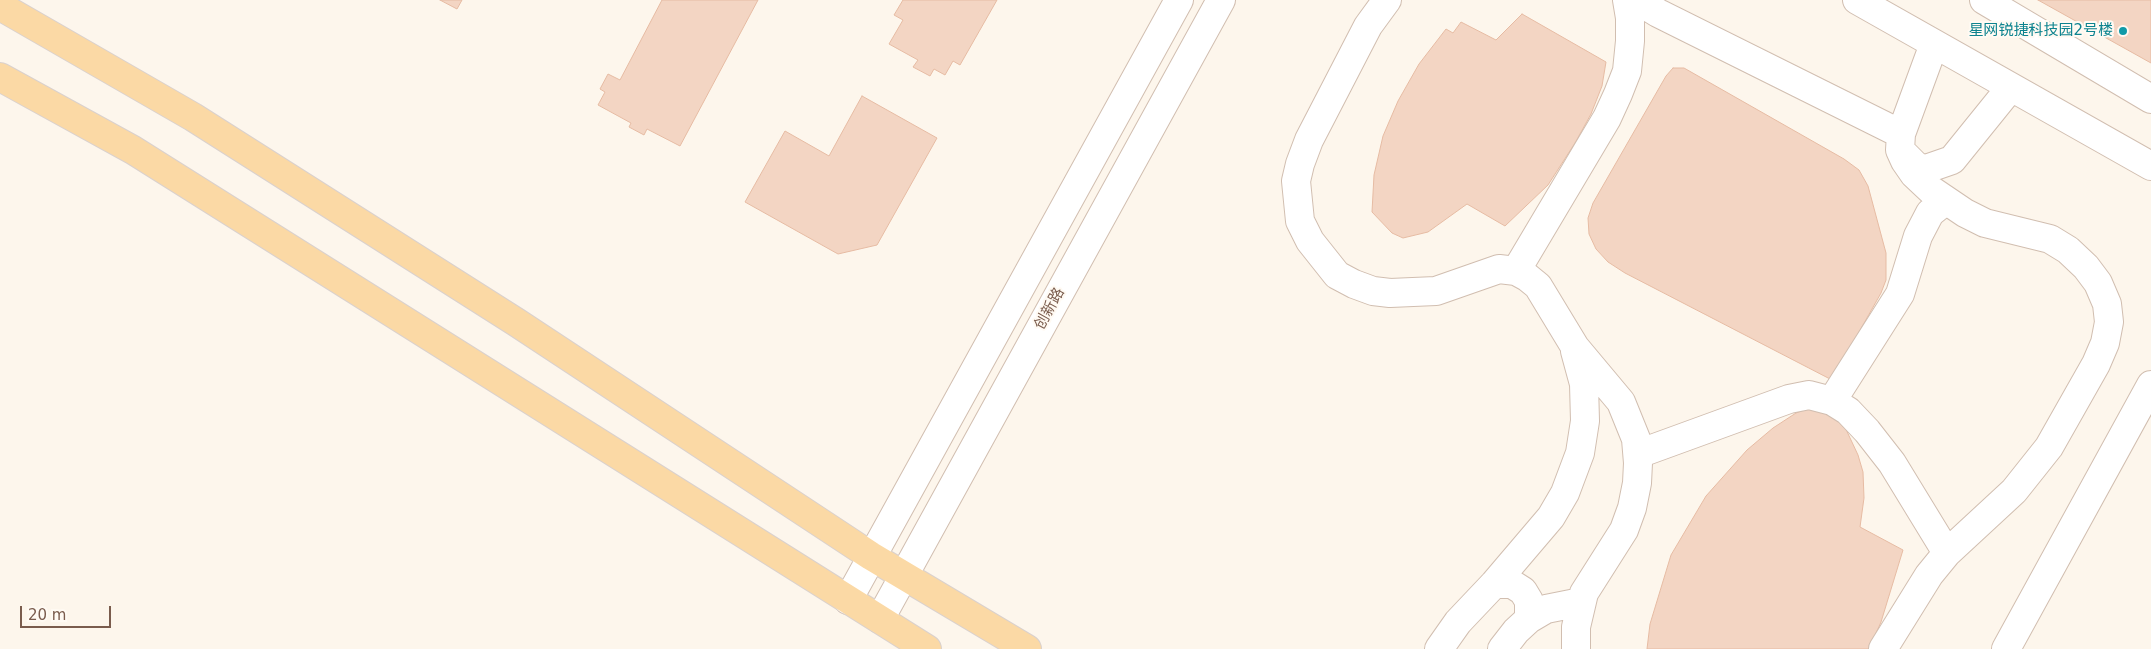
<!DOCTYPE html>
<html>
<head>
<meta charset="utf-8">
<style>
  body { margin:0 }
  #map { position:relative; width:2151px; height:649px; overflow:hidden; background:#fdf6ec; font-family:"DejaVu Sans",sans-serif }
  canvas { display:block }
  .scale { position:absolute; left:20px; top:606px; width:91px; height:22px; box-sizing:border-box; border:2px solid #7a5c4d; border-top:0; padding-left:6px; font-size:15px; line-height:18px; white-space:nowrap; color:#7a5c4d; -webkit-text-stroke:4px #fffaf3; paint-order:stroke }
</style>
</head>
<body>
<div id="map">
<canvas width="2151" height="649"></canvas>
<div class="scale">20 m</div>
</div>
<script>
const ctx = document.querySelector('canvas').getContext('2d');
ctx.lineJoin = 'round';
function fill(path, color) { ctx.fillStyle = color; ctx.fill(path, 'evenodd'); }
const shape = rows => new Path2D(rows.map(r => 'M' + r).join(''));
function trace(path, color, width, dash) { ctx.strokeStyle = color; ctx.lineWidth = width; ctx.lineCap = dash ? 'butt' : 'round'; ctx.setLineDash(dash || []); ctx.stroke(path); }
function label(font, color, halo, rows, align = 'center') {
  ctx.font = font + ' "DejaVu Sans","Noto Sans SC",sans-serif'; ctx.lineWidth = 4; ctx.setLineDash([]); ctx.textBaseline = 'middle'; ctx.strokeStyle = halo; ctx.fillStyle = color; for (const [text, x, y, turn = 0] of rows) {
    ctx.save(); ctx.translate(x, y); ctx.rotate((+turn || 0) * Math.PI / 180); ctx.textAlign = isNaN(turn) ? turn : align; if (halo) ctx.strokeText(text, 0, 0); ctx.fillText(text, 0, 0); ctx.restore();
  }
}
const building = shape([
  [440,0,462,0,457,9,440,0],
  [662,0,758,0,680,146,647,129,644,135,629,127,631,123,598,105,605,92,600,89,608,74,620,80,662,0],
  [903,0,997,0,960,65,953,61,945,75,934,69,930,76,913,67,918,60,889,44,903,20,894,15,903,0],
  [2038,0,2151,0,2151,63,2038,0],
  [1522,14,1606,62,1602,86,1591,114,1575,143,1548,185,1505,226,1467,204,1428,232,1403,238,1392,233,1372,212,1374,175,1383,136,1398,101,1419,64,1446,29,1453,33,1461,22,1496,40,1522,14],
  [1673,68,1684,68,1844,159,1859,170,1868,186,1886,253,1886,280,1881,293,1832,380,1625,273,1608,262,1596,249,1589,234,1588,218,1593,203,1666,76,1673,68],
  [862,96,937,138,877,245,838,254,745,202,785,131,829,156,862,96],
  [1817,405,1843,423,1858,455,1863,472,1864,498,1860,527,1903,550,1881,622,1869,649,1647,649,1650,624,1671,555,1706,496,1747,450,1773,428,1796,413,1817,405]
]);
const minor = shape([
  [1387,0,1368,26,1309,140,1300,164,1296,181,1300,221,1310,241,1337,275,1354,284,1373,291,1390,293,1436,291,1499,269,1516,271,1527,277,1538,286,1575,347,1621,402,1636,439,1638,463,1637,483,1632,508,1624,530,1584,593,1576,627,1576,649],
  [1637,0,1658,13,1901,134],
  [1857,0,2151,166],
  [1984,0,2151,99],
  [1905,155,1917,167,1926,169,1952,160,2011,87],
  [1516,271,1607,118,1618,94,1627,71,1630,41,1630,18,1627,0],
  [1832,401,1900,294,1918,236,1930,213,1945,201],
  [1638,454,1789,399,1809,395,1832,401,1848,411,1867,431,1892,463,1947,553],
  [1494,584,1512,584,1523,591,1529,601,1529,619],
  [848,600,1179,0],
  [880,619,1221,0],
  [1439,649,1458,622,1494,584,1551,517,1565,493,1580,453,1585,421,1584,384,1575,351],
  [1502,649,1516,631,1529,619,1546,609,1581,602],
  [1883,649,1929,575,1947,553,2014,491,2049,447,2096,364,2105,343,2109,322,2107,304,2098,283,2086,267,2068,250,2050,239,1985,223,1965,213,1931,190,1914,174,1905,161,1900,150,1901,134,1934,44],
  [2006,649,2151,385]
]);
const major = shape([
  [0,6,193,117,516,322,871,556,1027,649],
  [0,77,133,150,927,649]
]);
const markers = [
  [2123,31,5,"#0f9aa8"]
];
const cultureNames = [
  ["星网锐捷科技园2号楼",2113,31]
];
const streetNames = [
  ["创新路",1050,309,-61]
];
fill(building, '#f3d5c3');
trace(building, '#e6bba3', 1);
trace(minor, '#d1beb0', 30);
trace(major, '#dad1cd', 30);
trace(minor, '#fff', 28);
trace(major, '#fbd9a5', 28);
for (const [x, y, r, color] of markers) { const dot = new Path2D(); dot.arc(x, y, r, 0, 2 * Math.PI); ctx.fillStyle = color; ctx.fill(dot); trace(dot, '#fffaf3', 2); }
label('15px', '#0d838f', '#fffaf3', cultureNames, 'right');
label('15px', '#7a5c4d', '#fffaf3', streetNames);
</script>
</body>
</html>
